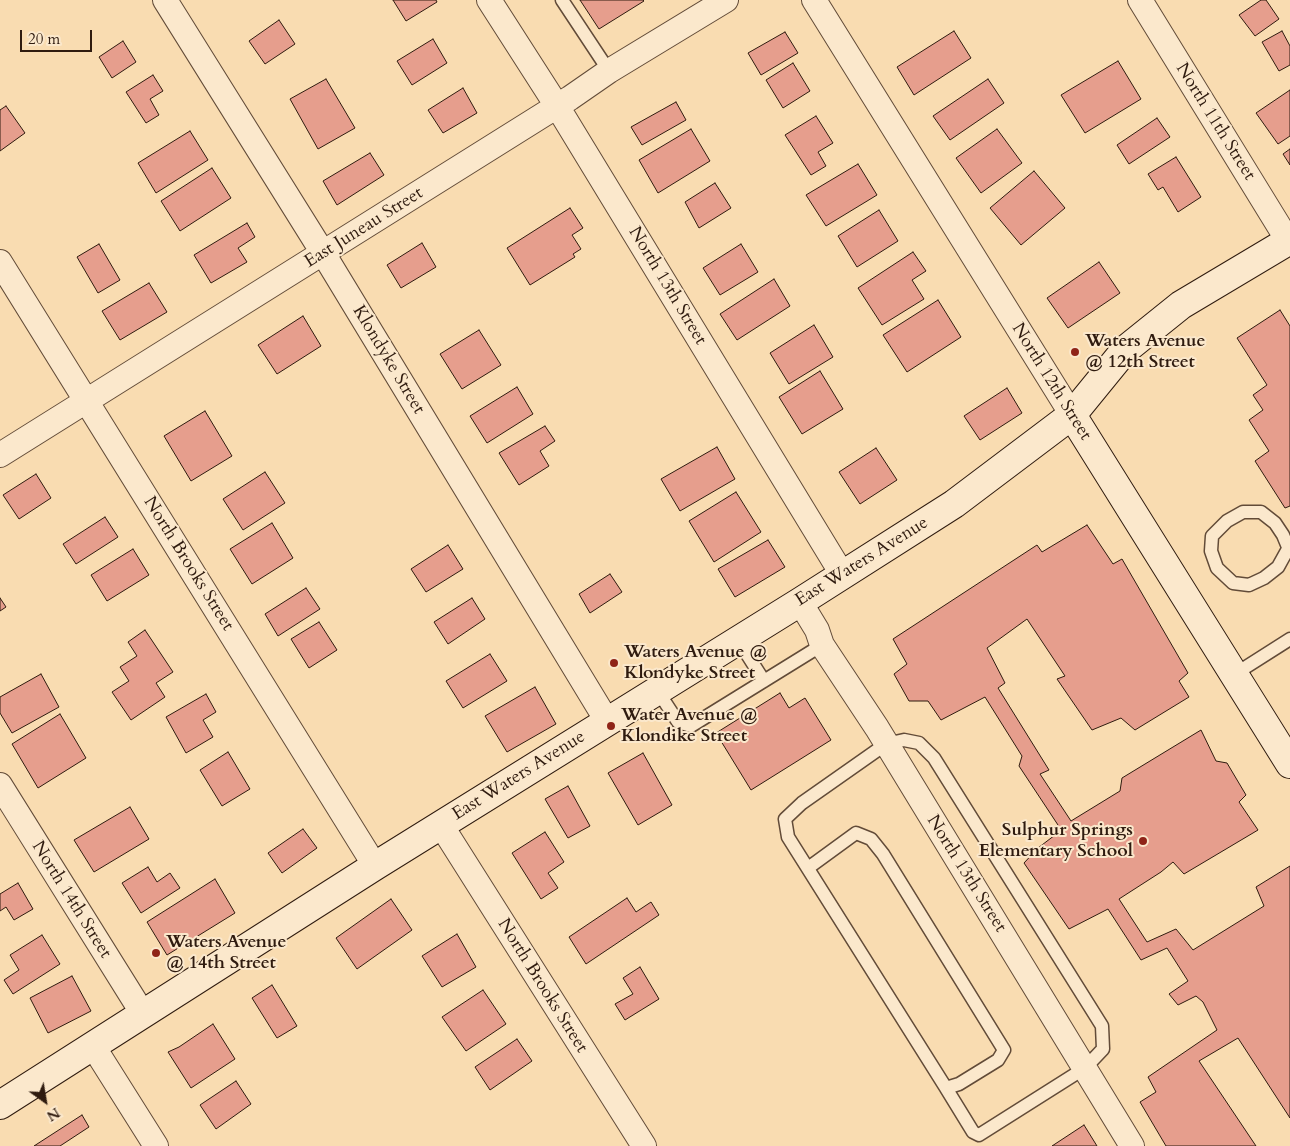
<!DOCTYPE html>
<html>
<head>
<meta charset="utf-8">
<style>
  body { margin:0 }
  #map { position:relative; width:1290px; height:1146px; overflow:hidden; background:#f9dcb1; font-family:Cardo,serif }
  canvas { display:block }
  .north { position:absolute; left:20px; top:1076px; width:50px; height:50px; -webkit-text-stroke:4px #fbe8cc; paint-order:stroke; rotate:148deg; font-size:14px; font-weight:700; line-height:20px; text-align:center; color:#2f1b0f }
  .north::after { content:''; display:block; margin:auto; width:18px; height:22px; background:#2f1b0f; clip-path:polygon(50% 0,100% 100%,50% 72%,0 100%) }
  .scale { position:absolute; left:20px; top:30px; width:72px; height:22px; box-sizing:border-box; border:2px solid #2f1b0f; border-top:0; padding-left:6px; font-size:15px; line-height:18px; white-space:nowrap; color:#2f1b0f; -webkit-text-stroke:4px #fbe8cc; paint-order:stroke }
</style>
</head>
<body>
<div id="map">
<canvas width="1290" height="1146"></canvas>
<div class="north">N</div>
<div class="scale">20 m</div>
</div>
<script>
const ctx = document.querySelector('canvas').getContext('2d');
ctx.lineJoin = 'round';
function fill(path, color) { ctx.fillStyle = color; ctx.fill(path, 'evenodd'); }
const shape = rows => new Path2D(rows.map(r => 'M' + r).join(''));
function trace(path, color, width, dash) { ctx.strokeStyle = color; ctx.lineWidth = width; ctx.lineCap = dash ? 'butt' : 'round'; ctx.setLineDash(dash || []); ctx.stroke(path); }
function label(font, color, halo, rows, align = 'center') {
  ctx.font = font + ' Cardo,serif'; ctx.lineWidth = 4; ctx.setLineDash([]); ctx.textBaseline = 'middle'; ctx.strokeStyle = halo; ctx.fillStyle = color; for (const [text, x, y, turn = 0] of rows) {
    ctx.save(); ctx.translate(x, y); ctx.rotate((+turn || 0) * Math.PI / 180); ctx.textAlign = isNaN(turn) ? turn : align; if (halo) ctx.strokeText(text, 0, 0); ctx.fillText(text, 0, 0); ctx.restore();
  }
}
const building = shape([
  [393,0,436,0,437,2,406,21,393,0],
  [580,0,643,0,644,1,599,29,580,0],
  [1261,0,1266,0,1279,19,1255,36,1239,15,1261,0],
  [279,20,295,44,265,64,249,41,279,20],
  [954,31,971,58,914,95,897,67,954,31],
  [1282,31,1290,46,1290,65,1279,71,1262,42,1282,31],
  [785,32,798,53,761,75,748,53,785,32],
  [433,39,447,63,412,85,397,61,433,39],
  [123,41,136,62,112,78,99,57,123,41],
  [1118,61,1141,99,1085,133,1061,95,1118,61],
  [793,63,810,91,783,108,766,80,793,63],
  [153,75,163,91,150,99,159,115,146,123,126,92,153,75],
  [326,79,355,128,318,149,290,99,326,79],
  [988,79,1004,103,950,140,933,116,988,79],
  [463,88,477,113,443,133,428,110,463,88],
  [1290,90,1290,136,1278,144,1256,113,1290,90],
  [676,102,686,120,642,145,631,127,676,102],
  [6,106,25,133,0,151,0,110,6,106],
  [816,116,833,143,818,152,826,166,811,175,785,135,816,116],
  [1157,118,1170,137,1129,164,1117,145,1157,118],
  [691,129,710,161,658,193,639,160,691,129],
  [997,129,1022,163,981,193,956,158,997,129],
  [190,131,208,160,156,193,138,163,190,131],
  [1290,149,1290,165,1283,154,1290,149],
  [370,153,384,175,337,205,323,181,370,153],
  [1176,157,1201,197,1178,212,1163,187,1158,190,1148,174,1176,157],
  [858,164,877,195,826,226,806,195,858,164],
  [212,168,231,198,180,231,161,201,212,168],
  [1034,171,1065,208,1021,245,990,208,1034,171],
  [715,183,731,208,699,228,685,202,715,183],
  [570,208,583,228,572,235,581,249,573,254,575,257,530,285,507,248,570,208],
  [879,210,898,241,857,267,838,236,879,210],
  [247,223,255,237,238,248,247,262,211,283,194,255,247,223],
  [422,243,436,267,401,288,387,265,422,243],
  [99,244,120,280,98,293,77,257,99,244],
  [741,244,758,272,720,295,703,268,741,244],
  [913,252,926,271,912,280,924,299,882,325,858,288,913,252],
  [1099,262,1120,293,1068,328,1047,298,1099,262],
  [774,279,790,306,737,340,720,314,774,279],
  [149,283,167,312,120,340,102,311,149,283],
  [938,300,961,337,907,372,883,335,938,300],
  [1280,310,1290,326,1290,506,1285,508,1255,461,1269,451,1249,420,1263,410,1253,395,1267,385,1237,338,1280,310],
  [303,316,321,346,277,374,258,345,303,316],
  [814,325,833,357,789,384,770,353,814,325],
  [479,330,501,365,462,389,440,354,479,330],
  [820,371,843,409,802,434,779,397,820,371],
  [517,387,533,414,487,443,470,416,517,387],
  [1007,388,1022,413,980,440,964,416,1007,388],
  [205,411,232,456,191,481,164,436,205,411],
  [545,426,555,441,540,451,549,466,519,485,499,453,545,426],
  [717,447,735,479,680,511,661,479,717,447],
  [876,448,897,480,860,504,839,472,876,448],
  [265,472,285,503,243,530,223,499,265,472],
  [36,474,51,498,19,519,3,495,36,474],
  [736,492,761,532,714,562,689,521,736,492],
  [105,517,118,537,76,564,63,544,105,517],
  [272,523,293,558,252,584,230,549,272,523],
  [1087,525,1113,564,1122,559,1188,673,1179,681,1189,697,1135,730,1121,718,1092,730,1057,679,1065,676,1027,619,987,648,1005,683,998,688,1049,770,1040,774,1071,821,1120,791,1122,778,1201,730,1216,761,1227,763,1246,795,1239,802,1258,830,1184,874,1173,862,1161,872,1119,899,1147,942,1176,929,1193,950,1264,906,1256,887,1290,866,1290,1118,1238,1038,1199,1061,1256,1146,1166,1146,1140,1102,1156,1092,1148,1077,1217,1030,1203,1002,1196,996,1178,1005,1169,994,1188,981,1167,948,1141,960,1108,909,1069,929,1024,863,1038,848,1055,835,1058,825,1019,766,1022,756,985,697,941,720,928,701,909,701,894,674,907,664,893,639,1037,545,1042,552,1087,525],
  [768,540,785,567,735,597,718,569,768,540],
  [448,545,463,569,426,592,411,569,448,545],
  [133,549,149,575,107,601,91,575,133,549],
  [610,574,622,592,590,613,579,594,610,574],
  [306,588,320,609,278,636,265,614,306,588],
  [0,598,6,607,0,611,0,598],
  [472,598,485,619,448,644,434,622,472,598],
  [319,622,337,650,309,668,291,639,319,622],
  [145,630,173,672,156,683,165,697,131,720,112,692,129,681,120,667,137,656,128,642,145,630],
  [490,654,507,681,463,708,446,681,490,654],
  [41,674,59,707,12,733,0,713,0,697,41,674],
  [535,687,556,724,507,752,485,716,535,687],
  [780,693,789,708,805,698,831,740,751,790,716,733,780,693],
  [206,694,216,712,203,720,213,737,186,753,166,717,206,694],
  [60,714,86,758,38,788,12,744,60,714],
  [228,752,250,789,222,806,200,770,228,752],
  [643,753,672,805,638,825,608,773,643,753],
  [568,786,590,826,568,838,545,799,568,786],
  [130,807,149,839,94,872,74,840,130,807],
  [303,829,317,848,282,873,268,853,303,829],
  [545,832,564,862,548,873,558,888,541,899,512,853,545,832],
  [148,867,157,882,170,873,180,888,141,913,122,883,148,867],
  [215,879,235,913,167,955,147,922,215,879],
  [18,883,33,909,14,920,6,907,0,911,0,894,18,883],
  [627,898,636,912,651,902,659,915,586,964,569,937,627,898],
  [391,899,412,930,357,969,336,938,391,899],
  [457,934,476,967,442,987,422,956,457,934],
  [42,935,60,964,13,994,4,980,19,970,10,955,42,935],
  [640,967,659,999,625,1020,615,1004,633,994,623,978,640,967],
  [72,976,91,1011,48,1033,30,998,72,976],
  [272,985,297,1026,277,1038,252,998,272,985],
  [483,990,506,1024,466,1051,442,1017,483,990],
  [213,1024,235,1059,191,1088,168,1052,179,1047,213,1024],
  [517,1039,532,1061,490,1090,475,1067,517,1039],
  [236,1081,251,1104,216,1129,200,1105,236,1081],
  [82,1115,89,1127,60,1146,34,1146,82,1115],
  [1084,1125,1097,1146,1052,1146,1084,1125]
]);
const lane = shape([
  [562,0,609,71],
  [1288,549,1278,567,1264,578,1249,585,1233,583,1217,568,1211,551,1212,536,1227,521,1243,512,1261,512,1275,523,1283,535,1290,552],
  [738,640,764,681],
  [1235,674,1290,639],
  [657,690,678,722,691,726,822,645],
  [808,868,856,833,871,839,883,854,1004,1050,998,1060,959,1084,946,1088,788,837,785,819,802,803,886,744,904,740,919,743,934,758,1102,1026,1103,1049,1085,1068,979,1135,973,1132,946,1088]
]);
const street = shape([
  [165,0,323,253,607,721],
  [489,0,557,106,842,574],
  [814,0,1072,415],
  [1140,0,1290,244],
  [0,262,375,866],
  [0,455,570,98,609,71,726,0],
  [800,602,817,630,822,645,877,728,1132,1146],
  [0,785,143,1014],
  [441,825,644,1146],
  [93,1046,156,1146]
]);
const secondary = shape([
  [1072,415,1290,764],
  [0,1105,375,866,800,602,954,504,1072,415,1125,350,1181,305,1290,240]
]);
const markers = [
  [1075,352,5,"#8f2418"],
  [614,663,5,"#8f2418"],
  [611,726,5,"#8f2418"],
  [1143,841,5,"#8f2418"],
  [156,953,5,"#8f2418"]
];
const streetNames = [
  ["North 11th Street",1215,122,58],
  ["East Juneau Street",364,228,-32],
  ["North 13th Street",667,286,59],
  ["Klondyke Street",388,360,59],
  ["North 12th Street",1051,382,58],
  ["East Waters Avenue",862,562,-32],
  ["North Brooks Street",188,564,58],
  ["East Waters Avenue",519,776,-32],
  ["North 13th Street",966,874,58],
  ["North 14th Street",71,900,58],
  ["North Brooks Street",542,986,58]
];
const poiNames = [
  ["Waters Avenue",1085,342],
  ["@ 12th Street",1085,363],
  ["Waters Avenue @",624,653],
  ["Klondyke Street",624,674],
  ["Water Avenue @",621,716],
  ["Klondike Street",621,737],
  ["Sulphur Springs",1133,831,"right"],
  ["Elementary School",1133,852,"right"],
  ["Waters Avenue",166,943],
  ["@ 14th Street",166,964]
];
fill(building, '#e69e8d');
trace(building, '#2f1b0f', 1);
trace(lane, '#624b38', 15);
trace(street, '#624b38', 26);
trace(secondary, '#2f1b0f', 30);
trace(lane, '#fbe8cc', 12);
trace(street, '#fbe8cc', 24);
trace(secondary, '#fbe8cc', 28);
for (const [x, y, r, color] of markers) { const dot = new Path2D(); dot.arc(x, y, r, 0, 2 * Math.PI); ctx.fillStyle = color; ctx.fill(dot); trace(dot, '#fbe8cc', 2); }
label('18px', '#2f1b0f', '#fbe8cc', streetNames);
label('bold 18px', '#2f1b0f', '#fbe8cc', poiNames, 'left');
</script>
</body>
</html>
